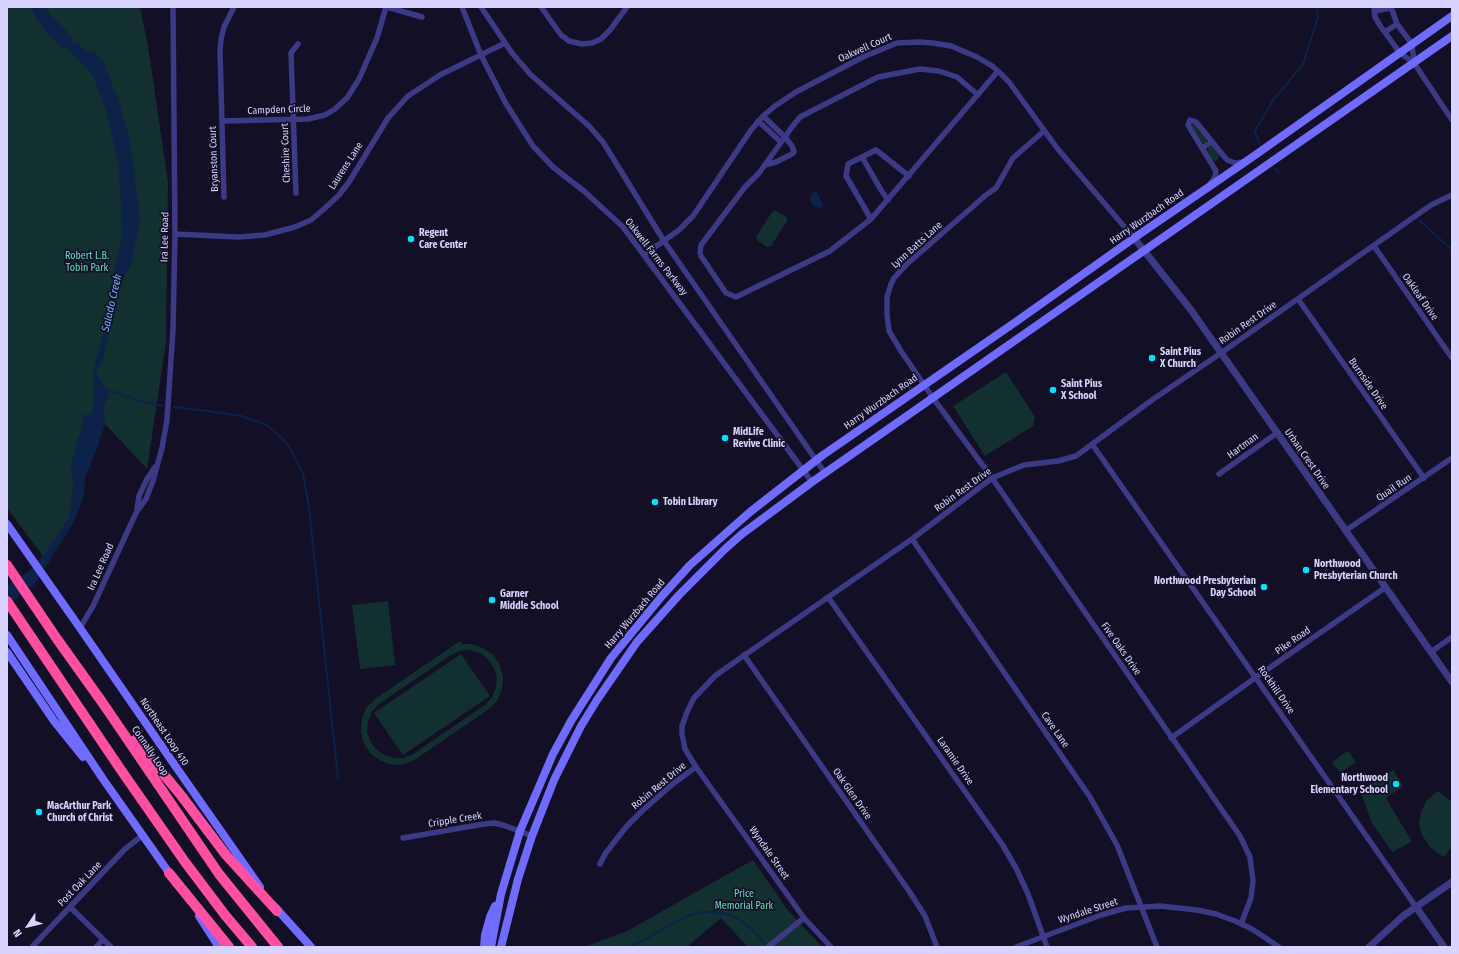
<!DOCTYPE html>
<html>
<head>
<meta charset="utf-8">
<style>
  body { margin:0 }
  #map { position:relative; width:1459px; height:954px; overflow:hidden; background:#130f26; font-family:"Fira Sans Condensed",sans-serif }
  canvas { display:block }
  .frame { position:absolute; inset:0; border:8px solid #d9d4ff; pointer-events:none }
  .north { position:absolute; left:8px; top:906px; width:40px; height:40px; -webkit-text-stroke:3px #130f26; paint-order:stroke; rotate:235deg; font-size:11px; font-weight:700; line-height:16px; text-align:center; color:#d9d4ff }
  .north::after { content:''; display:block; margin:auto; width:14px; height:18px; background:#d9d4ff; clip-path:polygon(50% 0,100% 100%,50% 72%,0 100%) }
</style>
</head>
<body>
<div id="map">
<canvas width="1459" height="954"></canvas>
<div class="frame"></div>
<div class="north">N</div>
</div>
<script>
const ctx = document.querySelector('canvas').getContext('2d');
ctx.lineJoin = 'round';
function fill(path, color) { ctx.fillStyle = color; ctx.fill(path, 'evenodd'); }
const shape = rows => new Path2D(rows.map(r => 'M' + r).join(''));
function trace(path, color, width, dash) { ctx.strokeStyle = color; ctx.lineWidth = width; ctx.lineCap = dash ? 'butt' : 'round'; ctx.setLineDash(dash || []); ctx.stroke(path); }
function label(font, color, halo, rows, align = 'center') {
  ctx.font = font + ' "Fira Sans Condensed",sans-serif'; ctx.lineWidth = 3.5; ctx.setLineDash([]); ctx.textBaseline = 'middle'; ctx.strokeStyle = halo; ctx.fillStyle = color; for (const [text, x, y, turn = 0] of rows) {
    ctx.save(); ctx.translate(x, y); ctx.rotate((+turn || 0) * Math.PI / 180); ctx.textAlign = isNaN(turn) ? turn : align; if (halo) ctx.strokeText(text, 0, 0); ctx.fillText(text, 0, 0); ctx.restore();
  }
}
const green = shape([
  [7,7,140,7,149,52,168,182,166,342,147,469,105,424,97,448,85,478,84,495,74,521,48,563,7,508],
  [1194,124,1207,139,1206,143,1203,143,1192,127,1192,125],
  [1211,146,1214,147,1220,156,1216,161,1211,159,1207,151,1209,147],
  [775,210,787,217,787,221,771,246,767,247,757,240,756,237,772,212],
  [1006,372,1035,417,1033,426,985,456,953,406],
  [388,601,395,665,360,669,352,605],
  [460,641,462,644,471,644,483,648,493,655,500,665,503,677,502,689,497,701,489,709,416,759,405,764,393,765,381,761,371,754,364,744,361,732,362,719,366,708,375,699],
  [470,650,480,653,488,659,494,668,497,678,496,688,492,697,485,705,413,754,404,758,394,758,384,755,376,749,370,741,367,731,368,721,372,711,379,704,451,655,460,651],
  [461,654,490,696,403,755,374,713],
  [1348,751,1356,762,1340,773,1332,762],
  [1393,770,1403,786,1386,798,1412,842,1392,852,1372,823,1360,791],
  [1438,791,1452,802,1452,846,1444,857,1431,848,1422,835,1419,824,1421,812,1427,800],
  [753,860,787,909,822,947,748,947,721,918,687,947,584,947,627,931]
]);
const water = shape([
  [31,7,42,7,47,21,73,39,72,43,78,44,82,49,95,53,103,61,118,99,130,140,140,219,131,266,120,282,103,361,97,370,97,375,109,394,104,407,105,423,97,448,85,478,84,495,74,521,35,584,7,605,7,585,30,570,45,553,69,517,74,481,71,470,72,461,78,438,80,434,84,414,87,415,91,414,94,406,93,371,102,340,113,281,127,252,129,242,131,211,128,184,121,167,118,127,114,113,98,67,90,59,80,58,74,55,69,49,59,46,37,20],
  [816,191,824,206,818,209,816,206,814,207,809,198,811,197,810,195]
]);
const stream = shape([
  [1260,145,1255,131,1274,99,1303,64,1318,17,1317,7],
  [1275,168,1279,173],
  [1420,221,1452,250],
  [103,388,143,402,163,406],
  [174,407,208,411,242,416,267,425,287,443,303,473,309,508,338,778],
  [628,947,642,941,685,917,701,912,717,912,731,915,743,922,754,931,767,946]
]);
const river = shape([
  [39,7,47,19,62,34],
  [75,48,96,70,111,107,124,163,128,235,118,279]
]);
const minor = shape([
  [387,7,422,17],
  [462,7,481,55,505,102,533,146,553,167,585,192,623,227,812,482],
  [481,7,512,53,531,75,589,126,603,142,664,241,825,473],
  [541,7,561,35,569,41,582,44,592,43,601,39,610,30,627,7],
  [1374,7,1375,17,1381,27,1400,53,1414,63,1452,120],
  [1391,7,1397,24,1412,44,1414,63],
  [1374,11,1391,8],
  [1385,32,1397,24],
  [978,95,957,77,939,71,920,69,878,77,800,117,792,127,759,173,745,187,701,245,700,253,701,256,726,293,736,297,830,251,871,219,998,71],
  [763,116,785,137,792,146,794,152,792,154,776,162,765,165],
  [222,121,308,119,325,115,335,109,347,98,359,79,377,38,386,7],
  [758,121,781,142],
  [1044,131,1013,158,996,188,986,195,907,264,894,278,891,284,887,297,887,314,889,331,901,351,933,398,992,478,1240,836,1250,857,1253,881,1251,898,1241,924],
  [1202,148,1212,142],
  [862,157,881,190,888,200],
  [1210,184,1215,177,1216,171,1188,125,1190,120,1196,122,1227,160,1235,163,1243,162],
  [296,193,291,53,298,44],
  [224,197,220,51,221,39,224,27,234,7],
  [871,219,846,176,848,164,876,150,909,176],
  [175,234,238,237,265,235,295,227,311,220,324,209,339,195,349,182,388,118,408,96,440,75,505,43],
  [1374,246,1452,358],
  [644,255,679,230,693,216,751,130,763,116,775,106,796,92,863,57,897,43,919,42,933,43,951,46,977,57,992,66,998,71,1009,82,1057,148,1134,238],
  [1298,299,1424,478],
  [1092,444,1416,907],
  [1219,474,1277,433],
  [137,510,139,496,147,479,155,467],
  [1345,531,1452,458],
  [912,539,1090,797,1117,845,1157,947],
  [828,597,1002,844,1016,868,1028,894,1047,947],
  [80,628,93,606,136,513,146,499,153,481,162,448,167,420,173,329,175,234,173,7],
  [1431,652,1452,637],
  [744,655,909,891,925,916,937,947],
  [1171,738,1255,678,1386,587],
  [403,838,484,824,495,823,506,826,532,836],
  [600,864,605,854,626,827,643,810,674,783,696,767],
  [70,907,111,947],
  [32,947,125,849,143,835],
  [96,947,103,940],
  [768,947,804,918],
  [831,947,804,918,696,767,685,749,682,734,682,726,687,712,694,698,715,676,726,668,912,539,992,478,1024,465,1058,461,1076,456,1152,400,1221,353,1431,205,1452,195],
  [1016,947,1101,915,1126,908,1160,906,1197,910,1216,914,1235,921,1252,929,1279,947]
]);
const tertiary = shape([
  [1134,238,1191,310,1452,682],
  [1416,907,1444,947],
  [1369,947,1403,916,1452,882]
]);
const secondary = shape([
  [7,524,80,628,176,767,260,887],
  [7,635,103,779,172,877],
  [7,652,54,721,83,757],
  [274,906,311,947],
  [199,916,219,947],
  [484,947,485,935,490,917,495,906],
  [491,947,501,894,520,831,553,754,571,721,611,658,662,596,690,565,750,512,823,455,1017,321,1134,238,1251,158,1452,16],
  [501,947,518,879,532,836,554,780,581,726,597,700,637,642,679,595,725,549,742,534,812,482,1452,36]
]);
const motorway = shape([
  [7,565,57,639,102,702,219,874,278,947],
  [7,601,121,770,185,862,225,915,252,947],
  [135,740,180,794,226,855,277,911],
  [169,873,229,947]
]);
const markers = [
  [411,239,4,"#00e5ff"],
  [1152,358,4,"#00e5ff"],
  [1053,390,4,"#00e5ff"],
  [725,438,4,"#00e5ff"],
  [655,502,4,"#00e5ff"],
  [1306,570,4,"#00e5ff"],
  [1264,587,4,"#00e5ff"],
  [492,600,4,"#00e5ff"],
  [1396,784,4,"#00e5ff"],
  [39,812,4,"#00e5ff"]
];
const streetNames = [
  ["Oakwell Court",865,48,-24],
  ["Campden Circle",279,110,-2],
  ["Cheshire Court",286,153,-92],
  ["Bryanston Court",214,159,-92],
  ["Laurens Lane",346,166,-57],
  ["Harry Wurzbach Road",1147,217,-35],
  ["Ira Lee Road",165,237,-89],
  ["Lynn Batts Lane",917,245,-42],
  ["Oakwell Farms Parkway",656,257,52],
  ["Oakleaf Drive",1420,297,55],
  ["Robin Rest Drive",1248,323,-35],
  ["Burnside Drive",1368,384,55],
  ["Harry Wurzbach Road",881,402,-35],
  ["Hartman",1243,446,-36],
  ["Urban Crest Drive",1307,459,55],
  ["Quail Run",1394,488,-34],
  ["Robin Rest Drive",963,490,-36],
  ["Ira Lee Road",101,567,-66],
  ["Harry Wurzbach Road",635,614,-50],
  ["Pike Road",1293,641,-35],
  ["Five Oaks Drive",1121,649,55],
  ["Rockhill Drive",1276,690,55],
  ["Cave Lane",1055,730,55],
  ["Northeast Loop 410",164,732,56],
  ["Connally Loop",150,751,56],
  ["Laramie Drive",955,761,55],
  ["Robin Rest Drive",659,786,-40],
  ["Oak Glen Drive",852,794,55],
  ["Cripple Creek",455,820,-9],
  ["Wyndale Street",769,853,55],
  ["Post Oak Lane",80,884,-46],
  ["Wyndale Street",1088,911,-18]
];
const poiNames = [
  ["Regent",419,233],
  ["Care Center",419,245],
  ["Saint Pius",1160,352],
  ["X Church",1160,364],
  ["Saint Pius",1061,384],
  ["X School",1061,396],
  ["MidLife",733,432],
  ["Revive Clinic",733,444],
  ["Tobin Library",663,502],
  ["Northwood",1314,564],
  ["Presbyterian Church",1314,576],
  ["Northwood Presbyterian",1256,581,"right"],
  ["Day School",1256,593,"right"],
  ["Garner",500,594],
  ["Middle School",500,606],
  ["Northwood",1388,778,"right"],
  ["Elementary School",1388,790,"right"],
  ["MacArthur Park",47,806],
  ["Church of Christ",47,818]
];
const parkNames = [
  ["Robert L.B.",87,256],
  ["Tobin Park",87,268],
  ["Price",744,894],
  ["Memorial Park",744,906]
];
const waterNames = [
  ["Salado Creek",112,303,-77]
];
fill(green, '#12302f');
fill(water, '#0c2248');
trace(stream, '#0c2248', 2);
trace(river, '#0c2248', 11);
trace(minor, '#3d3a85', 5.5);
trace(tertiary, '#3d3a85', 7);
trace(secondary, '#6f6bff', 8);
trace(motorway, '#ff4fa3', 10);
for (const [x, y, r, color] of markers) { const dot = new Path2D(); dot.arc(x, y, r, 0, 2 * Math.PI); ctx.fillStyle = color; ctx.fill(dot); trace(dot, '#130f26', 1.5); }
label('10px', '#d9d4ff', '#130f26', streetNames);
label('bold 10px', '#d9d4ff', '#130f26', poiNames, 'left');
label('10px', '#5fe0c0', '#130f26', parkNames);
label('italic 11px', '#62b6ff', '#130f26', waterNames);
</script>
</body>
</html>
